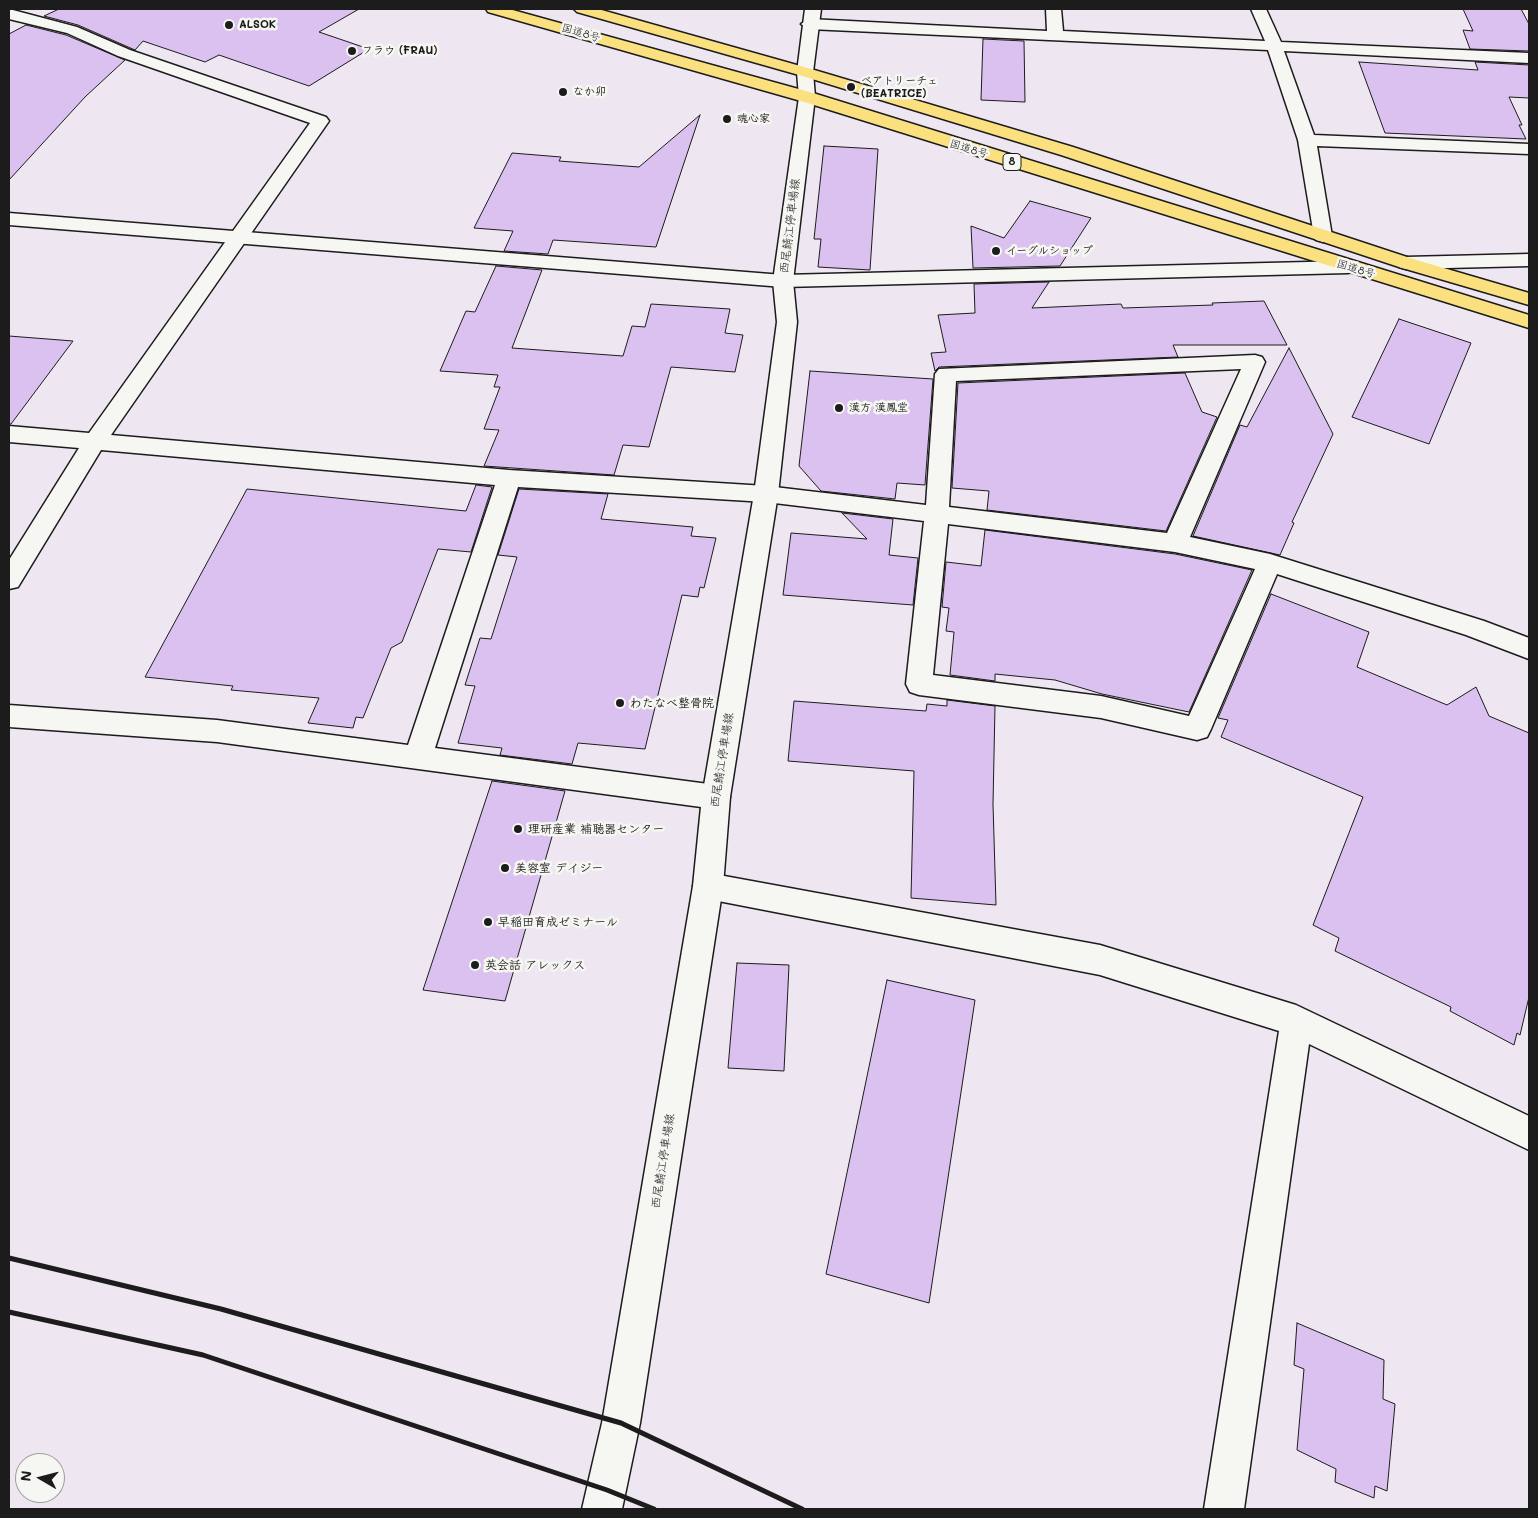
<!DOCTYPE html>
<html>
<head>
<meta charset="utf-8">
<style>
  body { margin:0 }
  #map { position:relative; width:1538px; height:1518px; overflow:hidden; background:#eee6f1; font-family:Mali,sans-serif }
  canvas { display:block }
  .frame { position:absolute; inset:0; border:10px solid #1c1c1c; pointer-events:none }
  .north { position:absolute; left:15px; top:1453px; width:50px; height:50px; box-sizing:border-box; background:#f6f6f2; border:1px solid #9f9f9c; border-radius:50%; rotate:278deg; font-size:14px; font-weight:700; line-height:20px; text-align:center; color:#1c1c1c }
  .north::after { content:''; display:block; margin:auto; width:18px; height:22px; background:#1c1c1c; clip-path:polygon(50% 0,100% 100%,50% 72%,0 100%) }
</style>
</head>
<body>
<div id="map">
<canvas width="1538" height="1518"></canvas>
<div class="frame"></div>
<div class="north">N</div>
</div>
<script>
const ctx = document.querySelector('canvas').getContext('2d');
ctx.lineJoin = 'round';
function fill(path, color) { ctx.fillStyle = color; ctx.fill(path, 'evenodd'); }
const shape = rows => new Path2D(rows.map(r => 'M' + r).join(''));
function trace(path, color, width, dash) { ctx.strokeStyle = color; ctx.lineWidth = width; ctx.lineCap = dash ? 'butt' : 'round'; ctx.setLineDash(dash || []); ctx.stroke(path); }
function label(font, color, halo, rows, align = 'center') {
  ctx.font = font + ' Mali,"Klee One",sans-serif'; ctx.lineWidth = 5; ctx.setLineDash([]); ctx.textBaseline = 'middle'; ctx.strokeStyle = halo; ctx.fillStyle = color; for (const [text, x, y, turn = 0] of rows) {
    ctx.save(); ctx.translate(x, y); ctx.rotate((+turn || 0) * Math.PI / 180); ctx.textAlign = isNaN(turn) ? turn : align; if (halo) ctx.strokeText(text, 0, 0); ctx.fillText(text, 0, 0); ctx.restore();
  }
}
const building = shape([
  [59,9,359,9,319,32,369,49,309,86,219,55,205,62,143,41,135,50,78,25,44,16,59,9],
  [1463,9,1521,9,1529,24,1529,51,1470,49,1463,30,1473,31,1463,9],
  [26,25,66,35,125,60,85,97,9,180,9,34,26,25],
  [983,39,1024,41,1025,102,981,100,983,39],
  [1359,62,1478,70,1475,62,1529,65,1529,98,1509,97,1522,125,1519,125,1526,139,1385,133,1359,62],
  [700,115,656,247,553,240,548,254,504,251,513,231,474,228,512,153,561,157,559,161,639,167,700,115],
  [824,146,878,149,870,270,818,267,821,239,814,239,824,146],
  [1030,201,1091,218,1060,266,973,268,971,226,1004,238,1030,201],
  [496,266,542,270,512,348,623,356,632,326,645,327,651,304,730,309,725,333,743,335,735,372,671,367,649,447,623,445,614,475,484,466,499,430,484,429,500,387,494,387,498,375,440,371,466,311,475,312,496,266],
  [1049,282,1032,308,1121,304,1123,308,1213,305,1212,303,1264,301,1287,345,1173,345,1178,357,939,367,935,371,931,353,946,352,938,315,975,313,974,284,1049,282],
  [1399,319,1471,343,1429,444,1352,417,1399,319],
  [9,336,73,341,11,424,9,424,9,336],
  [1289,348,1333,434,1292,522,1294,523,1280,555,1193,536,1240,425,1247,427,1289,348],
  [810,371,933,379,925,485,897,483,895,499,821,491,799,466,810,371],
  [1185,373,1202,412,1217,417,1166,531,987,510,989,491,952,488,958,383,1185,373],
  [476,485,492,487,471,552,438,549,402,642,391,648,363,718,356,717,353,728,308,723,319,698,231,690,233,686,145,677,247,489,466,511,476,485],
  [519,489,608,494,601,519,693,527,691,536,716,538,704,588,700,587,698,597,682,595,645,749,578,743,572,764,500,755,502,748,458,743,475,686,465,685,480,638,491,639,517,557,498,555,519,489],
  [842,513,893,519,889,555,918,558,913,605,783,595,791,533,867,539,842,513],
  [985,530,1175,554,1252,570,1189,712,1102,694,1055,680,995,674,995,681,950,675,954,632,946,631,949,608,942,607,946,562,981,566,985,530],
  [1271,594,1369,632,1357,667,1447,705,1476,687,1489,716,1529,733,1529,997,1520,1035,1517,1033,1514,1045,1450,1011,1451,1007,1335,951,1339,938,1313,925,1363,797,1221,737,1228,720,1218,718,1271,594],
  [947,700,995,706,993,804,996,905,911,898,914,771,788,761,794,701,926,711,927,704,947,706,947,700],
  [492,781,565,791,505,1001,423,990,492,781],
  [737,963,789,965,784,1071,728,1068,737,963],
  [887,980,975,1000,929,1303,826,1274,887,980],
  [1297,1323,1384,1360,1383,1399,1395,1404,1387,1491,1375,1486,1374,1498,1335,1482,1336,1469,1297,1450,1304,1369,1294,1365,1297,1323]
]);
const minor = shape([
  [9,9,77,27,130,50,326,117,329,121,111,435,509,470,766,486,926,505,935,374,939,369,1255,355,1262,357,1265,362,1190,537,1270,554,1484,621,1529,638,1529,659,1466,635,1277,574,1211,729,1207,737,1197,740,1101,718,919,695,910,692,906,684,924,521,766,502,518,487,435,748,716,785,726,788,730,797,726,806,716,809,217,742,9,727,9,705,217,720,408,745,495,485,101,450,18,587,9,589,9,560,79,448,9,442,9,426,89,433,310,123,118,56,67,33,9,19,9,9],
  [1241,369,1167,533,949,507,956,381,1241,369],
  [948,524,1175,552,1255,569,1189,716,1101,696,933,675,948,524],
  [1046,9,1061,9,1063,31,1265,41,1251,9,1266,9,1281,42,1529,53,1529,63,1284,51,1314,135,1529,144,1529,154,1317,146,1332,236,1330,240,1323,242,1316,240,1314,236,1298,140,1268,50,809,29,801,24,809,19,1047,31,1046,9],
  [708,873,1100,945,1296,1005,1529,1116,1529,1150,1309,1044,1244,1509,1204,1509,1279,1031,1100,975,708,899,698,896,693,886,698,876,708,873]
]);
const tertiary = shape([
  [9,213,783,275,1348,261,1355,263,1358,267,1355,271,1348,273,783,287,9,225,9,213],
  [1529,254,1529,266,1406,269,1399,267,1396,263,1399,259,1406,257,1529,254]
]);
const secondary = shape([
  [805,9,821,9,813,72,815,97,793,281,797,322,778,494,730,797,723,886,640,1423,622,1509,582,1509,602,1423,693,886,702,797,754,494,777,322,773,281,799,97,797,72,805,9]
]);
const trunk = shape([
  [486,9,509,9,813,93,1529,315,1529,328,801,101,488,12,486,9],
  [574,9,598,9,811,69,1073,147,1413,259,1529,293,1529,305,1399,267,1061,155,799,75,577,12,574,9]
]);
const rail = shape([
  [9,1258,221,1309,621,1423,802,1509],
  [9,1312,203,1355,607,1490,654,1509]
]);
const markers = [
  [229,25,5,"#1c1c1c"],
  [352,51,5,"#1c1c1c"],
  [851,87,5,"#1c1c1c"],
  [563,92,5,"#1c1c1c"],
  [727,119,5,"#1c1c1c"],
  [996,251,5,"#1c1c1c"],
  [839,408,5,"#1c1c1c"],
  [620,703,5,"#1c1c1c"],
  [518,829,5,"#1c1c1c"],
  [505,868,5,"#1c1c1c"],
  [488,922,5,"#1c1c1c"],
  [475,965,5,"#1c1c1c"]
];
const farPoinames = [
  ["ALSOK",239,25],
  ["フラウ (FRAU)",362,51],
  ["ベアトリーチェ",861,81],
  ["(BEATRICE)",861,94],
  ["なか卯",573,92],
  ["魂心家",737,119],
  ["イーグルショップ",1006,251],
  ["漢方 漢鳳堂",849,408]
];
const farStreetnames = [
  ["国道8号",581,33,16],
  ["国道8号",969,149,17],
  ["国道8号",1356,269,17]
];
const shields = [
  [1012,162,18]
];
const shieldNames = [
  ["8",1012,162]
];
const streetNames = [
  ["西尾鯖江停車場線",790,226,-83],
  ["西尾鯖江停車場線",722,760,-81],
  ["西尾鯖江停車場線",663,1161,-81]
];
const poiNames = [
  ["わたなべ整骨院",630,703],
  ["理研産業 補聴器センター",528,829],
  ["美容室 デイジー",515,868],
  ["早稲田育成ゼミナール",498,922],
  ["英会話 アレックス",485,965]
];
fill(building, '#dac1f0');
trace(building, '#1c1c1c', 1);
trace(minor, '#1c1c1c', 3);
trace(tertiary, '#1c1c1c', 3);
trace(secondary, '#1c1c1c', 3);
trace(trunk, '#1c1c1c', 3);
fill(minor, '#f6f6f2');
fill(tertiary, '#f6f6f2');
fill(secondary, '#f6f6f2');
fill(trunk, '#fbe080');
trace(rail, '#1c1c1c', 5);
for (const [x, y, r, color] of markers) { const dot = new Path2D(); dot.arc(x, y, r, 0, 2 * Math.PI); ctx.fillStyle = color; ctx.fill(dot); trace(dot, '#f6f6f2', 2); }
label('bold 11px', '#1c1c1c', '#f6f6f2', farPoinames, 'left');
label('11px', '#1c1c1c', '#f6f6f2', farStreetnames);
for (const [x, y, w] of shields) { const box = new Path2D(); box.roundRect(x - w / 2, y - 8.5, w, 17, 4); ctx.fillStyle = '#f6f6f2'; ctx.fill(box); trace(box, '#1c1c1c', 1); }
label('bold 11px', '#1c1c1c', null, shieldNames);
label('12px', '#1c1c1c', '#f6f6f2', streetNames);
label('bold 12px', '#1c1c1c', '#f6f6f2', poiNames, 'left');
</script>
</body>
</html>
